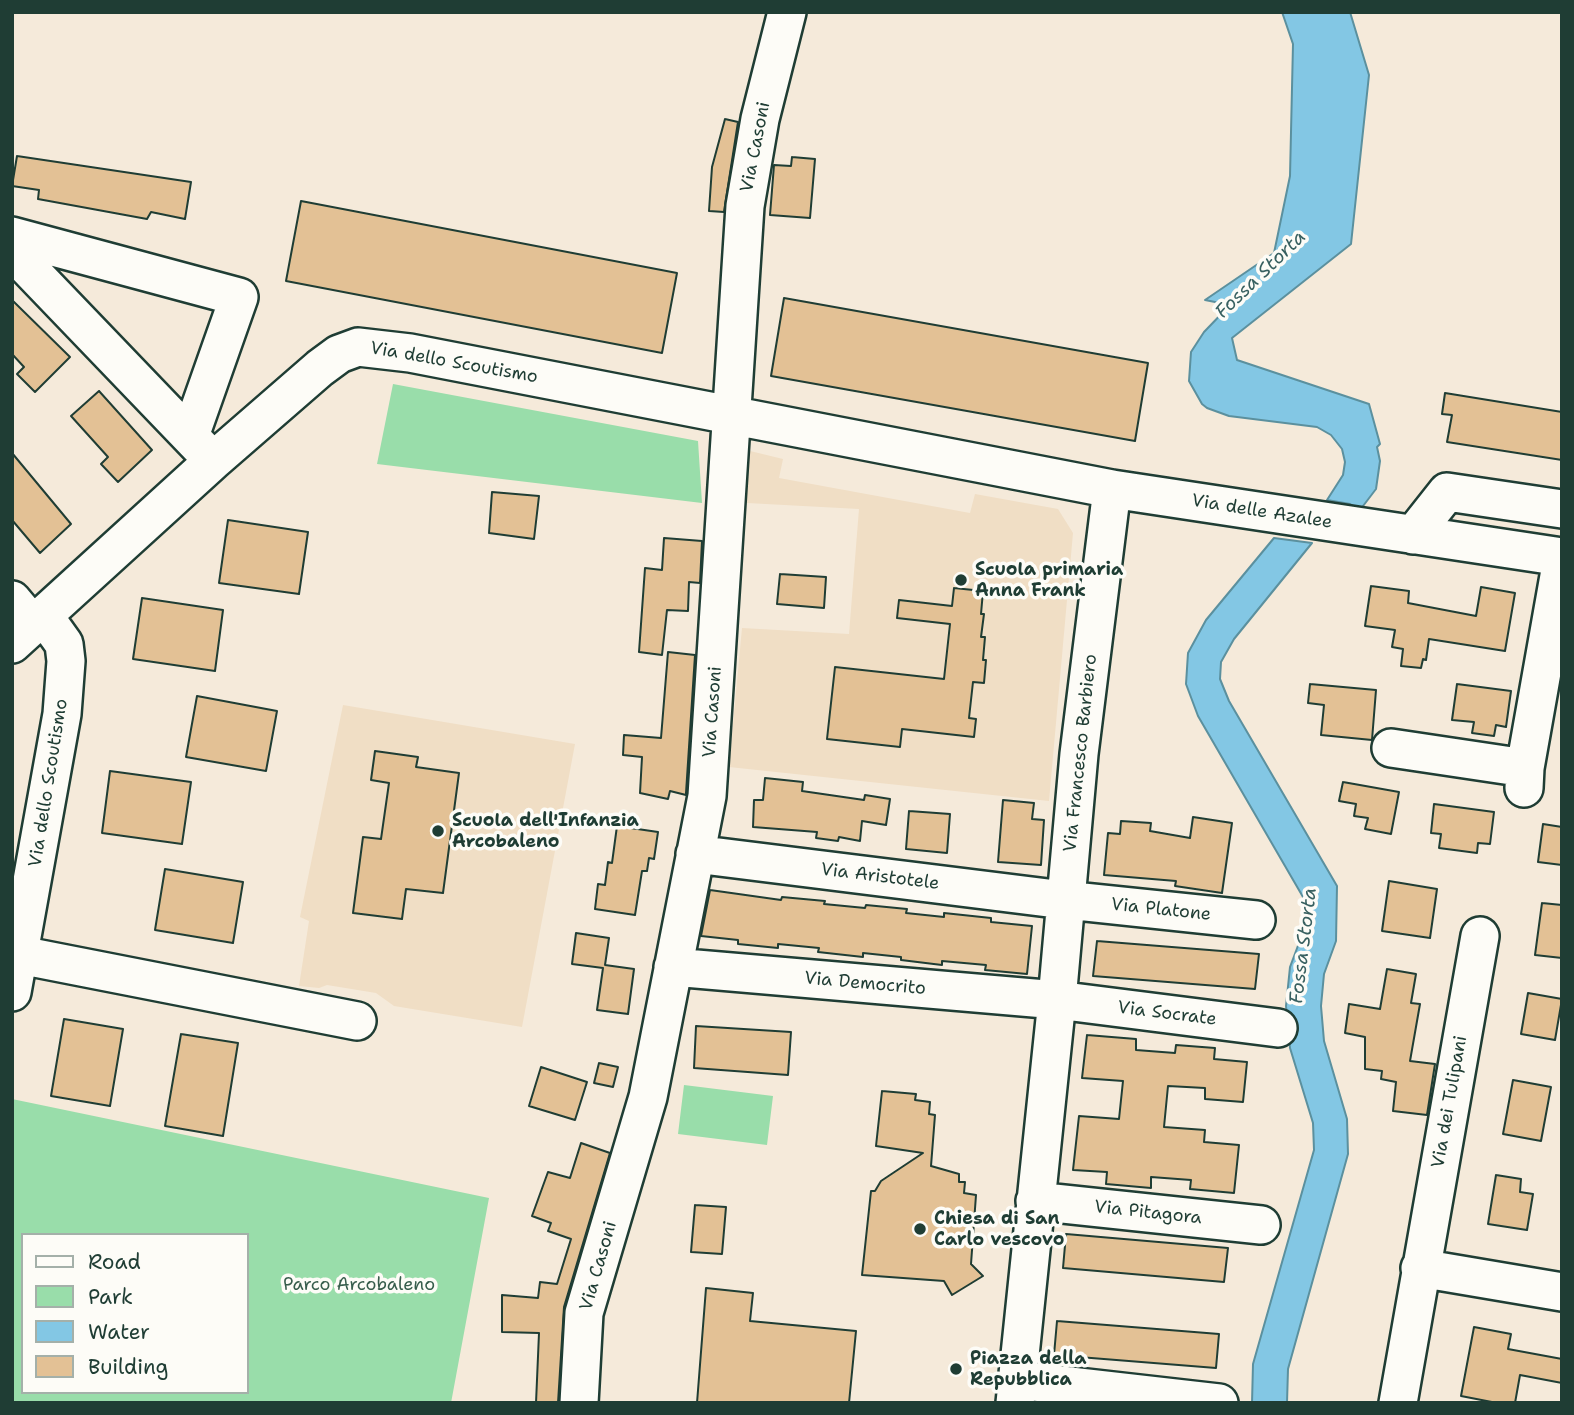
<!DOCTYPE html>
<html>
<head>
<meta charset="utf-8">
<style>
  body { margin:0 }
  #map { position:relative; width:1574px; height:1415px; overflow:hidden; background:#f5eada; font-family:"Shantell Sans",sans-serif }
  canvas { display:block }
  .frame { position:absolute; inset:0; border:14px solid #1f3d34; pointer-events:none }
  .legend { position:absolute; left:21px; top:1233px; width:228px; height:161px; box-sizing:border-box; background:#fdfcf7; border:2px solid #a4b0a9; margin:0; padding:9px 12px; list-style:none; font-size:21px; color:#1f3d34 }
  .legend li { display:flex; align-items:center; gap:14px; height:35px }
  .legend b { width:35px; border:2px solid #a4b0a9 }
</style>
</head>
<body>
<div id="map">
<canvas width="1574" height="1415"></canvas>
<div class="frame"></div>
<ul class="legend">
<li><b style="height:9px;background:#fdfcf7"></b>Road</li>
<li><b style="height:19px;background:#9da"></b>Park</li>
<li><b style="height:19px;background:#83c7e4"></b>Water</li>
<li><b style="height:19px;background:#e3c195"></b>Building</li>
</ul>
</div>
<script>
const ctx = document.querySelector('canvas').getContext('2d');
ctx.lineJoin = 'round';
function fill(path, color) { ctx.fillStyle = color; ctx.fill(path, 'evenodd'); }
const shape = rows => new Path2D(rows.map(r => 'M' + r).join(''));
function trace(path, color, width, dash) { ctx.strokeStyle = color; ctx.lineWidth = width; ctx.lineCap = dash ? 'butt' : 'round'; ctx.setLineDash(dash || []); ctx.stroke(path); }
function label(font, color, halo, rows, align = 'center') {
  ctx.font = font + ' "Shantell Sans",sans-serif'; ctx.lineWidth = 7; ctx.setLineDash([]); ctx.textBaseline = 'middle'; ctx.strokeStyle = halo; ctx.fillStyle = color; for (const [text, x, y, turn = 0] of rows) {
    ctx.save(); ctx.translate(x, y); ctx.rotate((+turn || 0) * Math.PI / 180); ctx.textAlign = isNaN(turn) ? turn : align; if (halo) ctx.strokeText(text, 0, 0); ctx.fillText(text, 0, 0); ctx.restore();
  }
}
const built = shape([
  [746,450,783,459,779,478,970,513,975,494,1058,509,1073,533,1049,801,729,767,742,628,849,634,859,509,747,503],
  [343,705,575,744,522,1027,394,1006,376,993,327,985,319,988,299,986,309,921,300,917]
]);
const green = shape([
  [393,384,698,441,702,503,377,464],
  [684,1085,773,1096,767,1145,678,1134],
  [12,1099,489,1198,451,1403,12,1403],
  [23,1235,247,1235,247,1392,23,1392]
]);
const water = shape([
  [1282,12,1350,12,1369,75,1351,244,1232,338,1237,360,1369,404,1380,444,1377,447,1380,461,1376,489,1360,510,1350,504,1327,500,1343,475,1345,462,1342,449,1331,435,1317,427,1229,416,1207,408,1202,404,1189,381,1191,352,1204,332,1230,305,1205,300,1274,253,1290,176,1293,44,1282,12],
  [1274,538,1312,543,1234,639,1221,662,1220,679,1229,701,1337,886,1336,941,1324,974,1321,1006,1324,1041,1347,1119,1348,1154,1288,1369,1287,1403,1252,1403,1253,1364,1314,1150,1313,1123,1290,1048,1286,1006,1290,967,1302,935,1303,897,1198,716,1186,684,1188,653,1206,620,1274,538]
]);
const building = shape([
  [725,119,738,122,724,212,709,211,712,167,725,119],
  [17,156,191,182,185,219,151,212,147,219,38,199,39,190,12,186,17,156],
  [792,157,815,159,810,218,770,215,774,165,791,166,792,157],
  [301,201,677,273,662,353,286,281,301,201],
  [784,298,1148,363,1135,441,771,376,784,298],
  [12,300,70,357,35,392,17,374,24,367,12,354,12,300],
  [99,391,152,450,118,482,101,464,108,457,71,416,99,391],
  [1445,393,1562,412,1562,460,1447,442,1452,415,1442,414,1445,393],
  [12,453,71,524,40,553,12,520,12,453],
  [492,492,539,496,534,539,489,533,492,492],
  [228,520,308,532,299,594,219,583,228,520],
  [664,538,702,541,700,583,689,582,688,611,667,610,662,655,639,652,645,568,662,570,664,538],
  [780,574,826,577,824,608,777,604,780,574],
  [1371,586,1409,591,1408,603,1476,616,1481,587,1515,593,1505,651,1429,639,1426,660,1423,659,1421,668,1401,666,1403,649,1392,647,1395,630,1365,626,1371,586],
  [954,588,983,591,981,614,984,614,981,637,985,637,983,660,986,660,984,683,973,682,969,718,976,719,974,737,902,729,900,747,827,739,835,667,944,679,950,624,897,618,899,600,952,606,954,588],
  [142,598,223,610,215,671,133,659,142,598],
  [668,652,695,655,686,793,686,795,670,791,668,799,640,793,642,757,623,755,624,735,661,738,668,652],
  [1310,684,1376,690,1372,740,1321,735,1324,705,1308,703,1310,684],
  [1457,684,1511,691,1506,727,1496,725,1494,736,1472,733,1474,722,1452,720,1457,684],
  [197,696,277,711,266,771,186,757,197,696],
  [375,751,418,757,416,767,459,773,443,893,406,889,402,919,353,913,363,837,381,839,389,783,371,780,375,751],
  [110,771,191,782,182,844,102,833,110,771],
  [765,778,803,782,802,791,864,800,865,795,890,799,886,825,862,821,860,841,839,837,838,841,816,838,817,832,753,827,754,800,763,800,765,778],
  [1343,782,1399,792,1391,834,1365,829,1368,818,1354,816,1356,804,1339,801,1343,782],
  [1003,800,1034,803,1032,819,1044,820,1041,865,998,862,1003,800],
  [1434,804,1494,812,1490,844,1478,843,1477,853,1439,848,1441,834,1431,833,1434,804],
  [909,811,950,814,947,853,906,849,909,811],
  [1193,817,1232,823,1222,893,1175,886,1176,881,1104,875,1108,833,1120,834,1121,821,1151,823,1150,831,1190,838,1193,817],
  [1543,824,1562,827,1562,865,1538,862,1543,824],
  [617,826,658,832,654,859,649,858,647,871,642,871,635,915,595,909,598,884,605,885,608,862,612,863,617,826],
  [165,869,243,882,233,943,155,930,165,869],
  [1389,881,1437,889,1430,938,1382,931,1389,881],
  [710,890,781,900,782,897,825,901,824,904,865,908,866,905,907,909,906,913,944,917,944,913,991,918,991,922,1032,926,1027,974,985,970,986,965,942,961,942,965,901,960,901,957,863,953,863,957,818,952,819,948,778,944,778,948,738,944,738,940,701,936,710,890],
  [1542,903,1562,905,1562,958,1535,955,1542,903],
  [576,933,609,938,605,965,634,969,628,1014,597,1010,603,968,572,964,576,933],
  [1097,941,1259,954,1255,989,1093,976,1097,941],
  [1387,969,1416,974,1411,1003,1420,1004,1410,1061,1435,1064,1427,1115,1393,1111,1396,1082,1381,1079,1382,1071,1365,1069,1365,1037,1345,1033,1349,1004,1380,1009,1387,969],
  [1528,993,1562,999,1555,1040,1521,1034,1528,993],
  [64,1019,123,1029,110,1106,51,1096,64,1019],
  [696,1026,791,1032,788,1075,694,1068,696,1026],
  [181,1034,238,1043,223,1136,165,1126,181,1034],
  [1087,1035,1136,1039,1136,1050,1175,1053,1176,1045,1215,1048,1214,1059,1247,1062,1243,1102,1205,1099,1205,1088,1168,1086,1164,1127,1205,1130,1204,1142,1239,1145,1234,1193,1190,1189,1191,1180,1151,1177,1151,1188,1106,1184,1107,1172,1073,1170,1079,1116,1119,1119,1123,1081,1082,1078,1087,1035],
  [599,1063,618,1067,613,1087,594,1083,599,1063],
  [541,1067,587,1082,575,1120,529,1106,541,1067],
  [1513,1080,1551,1087,1541,1141,1503,1134,1513,1080],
  [882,1091,916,1094,915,1100,930,1102,929,1114,935,1115,931,1166,959,1174,959,1182,965,1182,964,1193,976,1195,971,1264,983,1276,952,1295,944,1281,862,1275,871,1191,875,1191,881,1181,923,1153,876,1146,882,1091],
  [581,1143,610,1153,564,1307,558,1403,536,1403,539,1333,502,1332,502,1295,538,1298,540,1282,557,1284,571,1239,548,1231,551,1223,532,1216,548,1172,570,1178,581,1143],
  [1496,1175,1521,1179,1520,1192,1533,1194,1527,1230,1488,1224,1496,1175],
  [695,1205,726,1207,722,1254,691,1252,695,1205],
  [1066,1234,1228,1248,1224,1282,1063,1268,1066,1234],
  [706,1288,753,1293,750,1321,856,1331,849,1403,697,1403,706,1288],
  [1057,1321,1219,1334,1216,1368,1054,1355,1057,1321],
  [1474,1327,1511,1334,1508,1349,1562,1359,1562,1383,1520,1375,1515,1403,1497,1403,1461,1396,1474,1327]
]);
const minor = shape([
  [12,236,239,297,190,436],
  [12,251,203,450],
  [1112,489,1562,557],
  [1413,535,1447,492,1562,509],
  [12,600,33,625],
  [12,644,213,461,320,368,339,354,358,347,410,353,1112,489,1079,754,1057,1000,1015,1403],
  [1391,748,1525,768],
  [1524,788,1525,768,1562,559],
  [695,854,1056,899,1256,920],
  [20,955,357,1021],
  [673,967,1057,1000,1278,1028],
  [12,992,62,714,66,661,64,644,44,616],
  [1035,1201,1261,1225],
  [1420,1268,1562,1292],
  [1017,1380,1219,1403],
  [579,1403,584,1313,648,1097,707,796,745,206,760,119,787,12],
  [1398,1403,1480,936]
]);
const markers = [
  [961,580,7,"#1f3d34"],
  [438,831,7,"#1f3d34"],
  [920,1229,7,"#1f3d34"],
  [956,1369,7,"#1f3d34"]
];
const streetNames = [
  ["Via Casoni",756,147,-79],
  ["Via dello Scoutismo",454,363,10],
  ["Via delle Azalee",1262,512,9],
  ["Via Casoni",713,712,-86],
  ["Via Francesco Barbiero",1081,753,-84],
  ["Via dello Scoutismo",49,783,-81],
  ["Via Aristotele",880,877,7],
  ["Via Platone",1161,910,6],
  ["Via Democrito",865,984,5],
  ["Via Socrate",1167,1014,7],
  ["Via dei Tulipani",1450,1102,-80],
  ["Via Pitagora",1148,1213,6],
  ["Via Casoni",599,1266,-74]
];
const poiNames = [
  ["Scuola primaria",975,570],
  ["Anna Frank",975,591],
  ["Scuola dell'Infanzia",452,821],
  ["Arcobaleno",452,842],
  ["Chiesa di San",934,1219],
  ["Carlo vescovo",934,1240],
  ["Piazza della",970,1359],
  ["Repubblica",970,1380]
];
const parkNames = [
  ["Parco Arcobaleno",359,1285]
];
const waterNames = [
  ["Fossa Storta",1261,275,-44],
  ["Fossa Storta",1304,946,-83]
];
fill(built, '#f0dec5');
fill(green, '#9da');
fill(water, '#83c7e4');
trace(water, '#5b909e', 2);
fill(building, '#e3c195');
trace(building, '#1f3d34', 2);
trace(minor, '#1f3d34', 42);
trace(minor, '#fdfcf7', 37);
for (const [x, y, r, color] of markers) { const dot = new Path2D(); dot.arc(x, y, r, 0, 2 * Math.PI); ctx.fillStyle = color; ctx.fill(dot); trace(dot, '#fdfcf7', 2.5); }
label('18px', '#1f3d34', '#fdfcf7', streetNames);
label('bold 18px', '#1f3d34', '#fdfcf7', poiNames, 'left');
label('18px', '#375d4c', '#fdfcf7', parkNames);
label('italic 19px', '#386060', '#fdfcf7', waterNames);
</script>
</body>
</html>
